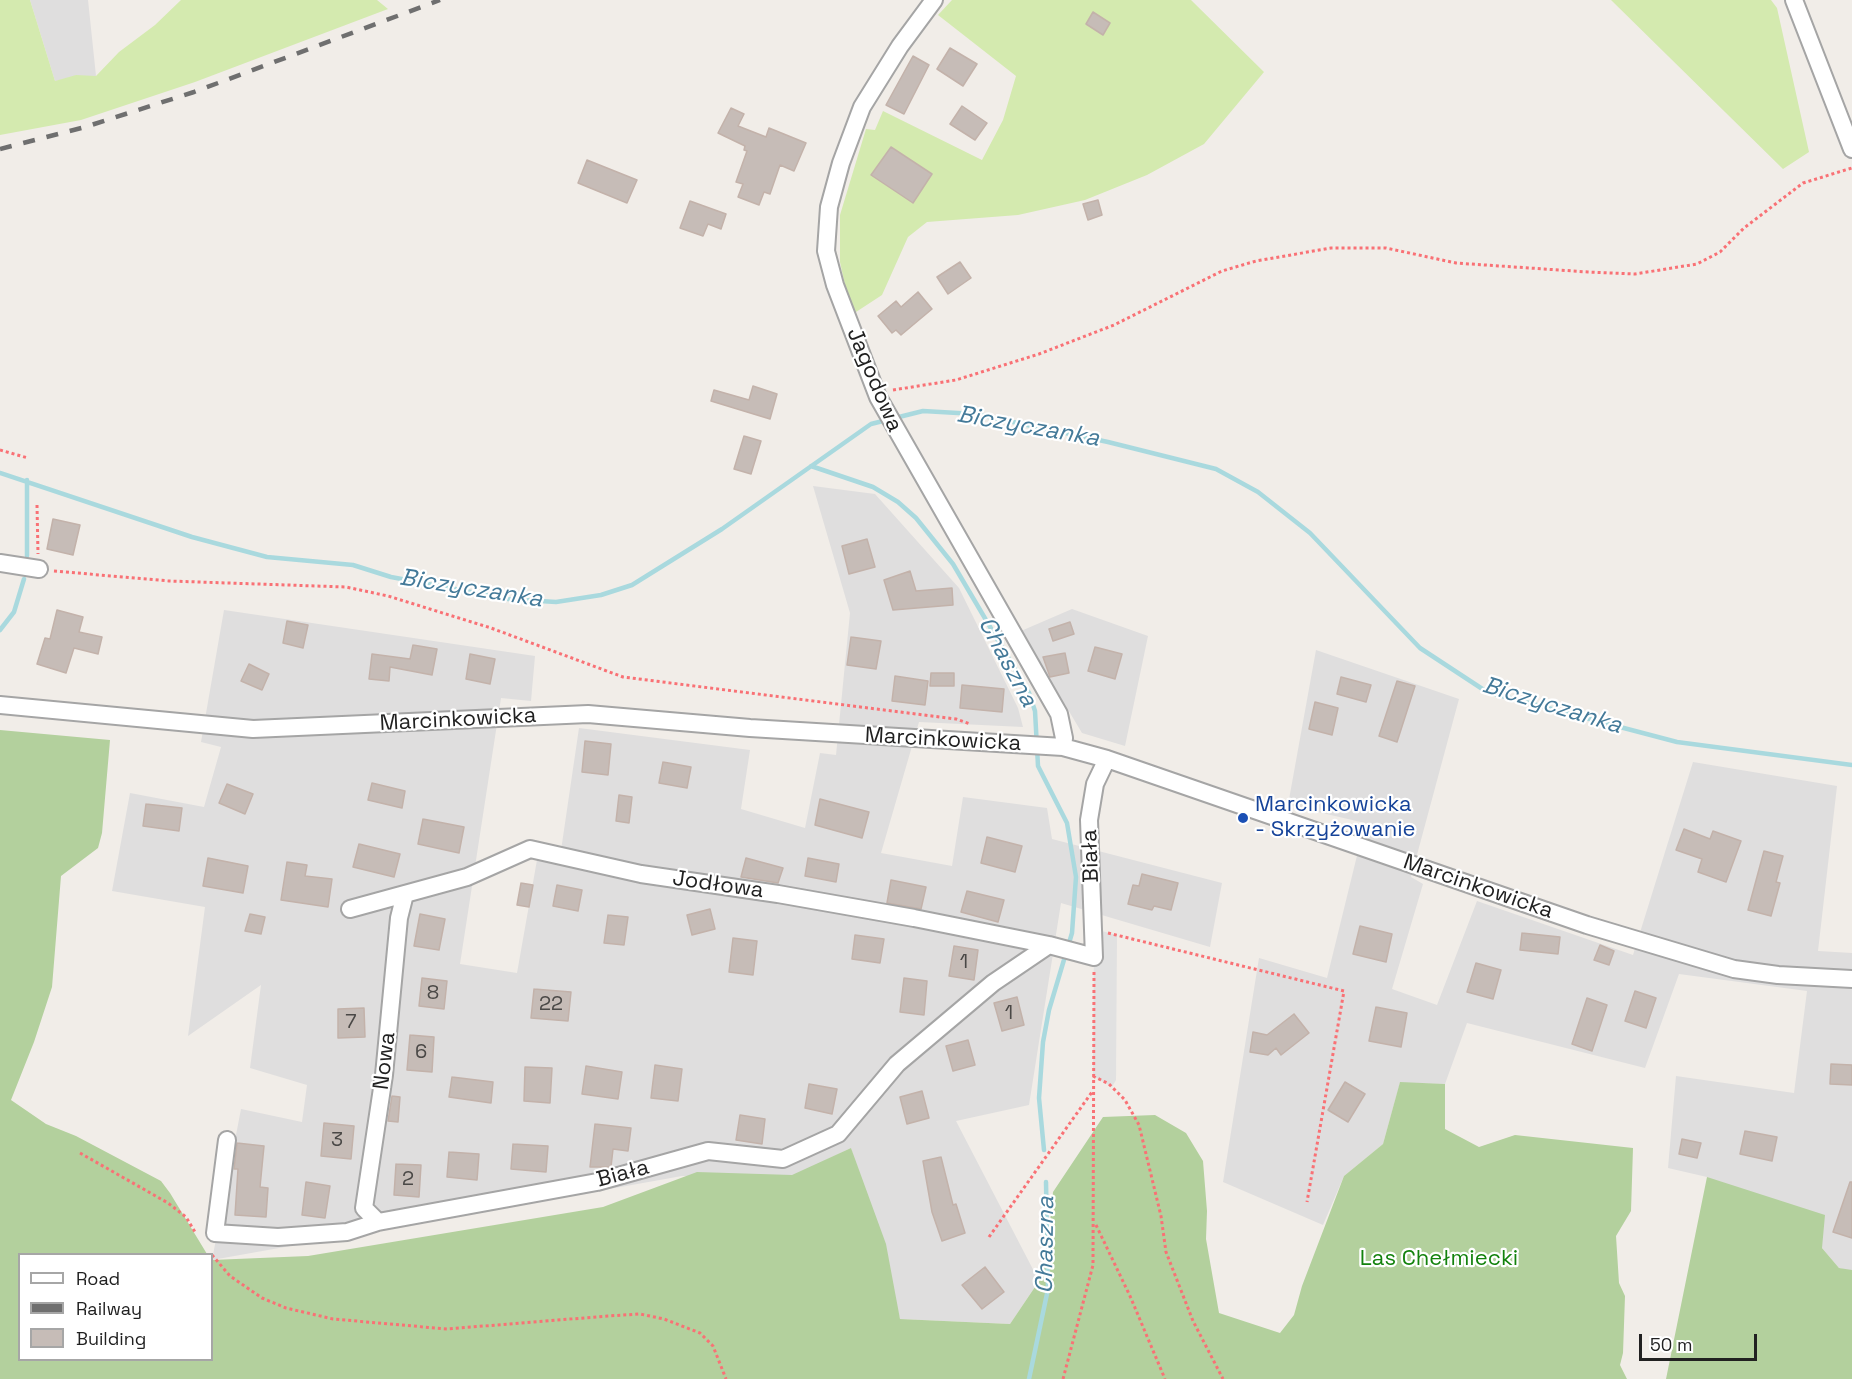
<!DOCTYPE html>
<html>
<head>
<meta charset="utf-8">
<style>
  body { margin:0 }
  #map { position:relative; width:1852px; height:1379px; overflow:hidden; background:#f1ede8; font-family:"Space Grotesk",sans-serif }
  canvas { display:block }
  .legend { position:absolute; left:18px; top:1253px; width:195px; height:108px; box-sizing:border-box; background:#fff; border:2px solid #a6a6a6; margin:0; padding:8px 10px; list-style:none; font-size:18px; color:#212121 }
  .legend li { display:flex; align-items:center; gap:12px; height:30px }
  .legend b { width:30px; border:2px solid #a6a6a6 }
  .scale { position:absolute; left:1639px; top:1334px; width:118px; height:27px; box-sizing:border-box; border:3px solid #212121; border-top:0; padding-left:8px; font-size:18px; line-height:21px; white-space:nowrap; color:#212121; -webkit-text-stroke:4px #fff; paint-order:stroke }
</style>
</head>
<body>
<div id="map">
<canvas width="1852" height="1379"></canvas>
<ul class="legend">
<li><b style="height:8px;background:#fff"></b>Road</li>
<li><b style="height:8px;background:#6f6f6f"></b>Railway</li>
<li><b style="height:16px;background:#c6bcb7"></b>Building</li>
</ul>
<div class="scale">50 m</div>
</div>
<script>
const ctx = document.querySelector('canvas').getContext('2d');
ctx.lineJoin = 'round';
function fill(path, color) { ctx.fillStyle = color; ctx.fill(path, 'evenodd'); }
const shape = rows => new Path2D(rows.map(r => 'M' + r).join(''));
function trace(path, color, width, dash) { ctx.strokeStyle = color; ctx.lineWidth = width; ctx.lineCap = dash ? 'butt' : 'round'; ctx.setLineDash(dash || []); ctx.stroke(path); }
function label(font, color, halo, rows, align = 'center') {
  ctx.font = font + ' "Space Grotesk",sans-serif'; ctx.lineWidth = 4.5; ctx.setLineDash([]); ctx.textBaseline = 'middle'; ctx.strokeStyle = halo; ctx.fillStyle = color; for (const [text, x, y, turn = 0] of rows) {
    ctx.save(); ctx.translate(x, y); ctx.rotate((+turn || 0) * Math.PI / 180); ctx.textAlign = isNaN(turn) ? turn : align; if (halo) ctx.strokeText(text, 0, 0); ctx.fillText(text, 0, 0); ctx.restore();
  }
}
const residential = shape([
  [30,0,88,0,96,76,55,81],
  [813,486,875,494,959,588,1018,708,1023,727,919,722,881,853,952,866,963,797,1047,808,1052,839,1222,883,1210,947,1061,903,1029,1105,956,1121,1039,1281,1010,1324,900,1319,851,1148,793,1176,682,1176,212,1260,241,1109,302,1122,307,1085,250,1068,261,985,188,1036,205,907,112,891,130,793,204,807,221,747,201,742,224,610,535,656,531,701,501,698,460,964,517,973,537,860,559,864,579,728,750,750,741,809,805,828,820,753,836,755,850,613],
  [1072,609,1148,636,1125,746,1082,733,1021,631],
  [1316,650,1459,699,1411,877,1423,884,1392,989,1437,1005,1477,901,1633,955,1693,762,1837,786,1818,951,1852,953,1852,1271,1839,1268,1822,1248,1707,1177,1668,1168,1676,1076,1794,1093,1807,991,1679,974,1645,1068,1467,1023,1445,1084,1400,1083,1383,1144,1344,1176,1323,1225,1223,1182,1259,958,1327,978,1365,823,1288,805]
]);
const grass = shape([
  [0,0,30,0,55,81,76,75,96,76,119,52,155,25,181,0,377,0,388,9,195,82,81,120,0,135],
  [952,0,1191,0,1264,72,1204,144,1147,175,1085,200,1018,215,927,222,908,237,882,295,856,312,848,299,840,262,840,215,866,129,875,130,883,111,982,160,1003,120,1016,76,938,15],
  [1611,0,1771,0,1777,8,1809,152,1783,169]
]);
const forest = shape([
  [0,730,110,740,102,833,98,848,61,876,52,987,34,1042,11,1100,46,1124,76,1136,161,1181,170,1193,207,1254,20,1254,20,1360,212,1360,212,1260,308,1256,603,1207,697,1172,792,1175,851,1148,886,1244,900,1319,1010,1324,1039,1281,1049,1234,1053,1192,1103,1117,1155,1115,1186,1133,1203,1161,1207,1211,1206,1239,1219,1313,1280,1333,1294,1315,1302,1286,1344,1176,1383,1144,1400,1082,1445,1084,1445,1129,1479,1147,1515,1135,1633,1148,1631,1211,1616,1236,1619,1283,1625,1296,1623,1353,1620,1365,1627,1379,0,1379],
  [1707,1177,1825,1215,1822,1248,1839,1268,1852,1270,1852,1379,1666,1379]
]);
const parking = shape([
  [1094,929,1117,935,1116,1080,1112,1087,1093,1076]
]);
const stream = shape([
  [811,466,873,487,898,502,916,518,953,564,1029,693,1035,711,1038,766,1067,823,1076,877,1072,933,1049,1010,1043,1042,1039,1098,1044,1150],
  [0,473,192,537,267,557,353,565,391,577,508,599,556,602,601,595,632,585,722,529,871,424,923,411,975,414,1108,442,1216,469,1258,492,1310,533,1420,648,1487,692,1677,742,1852,765],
  [27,480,27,556],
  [0,630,14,612,24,579],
  [1029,1379,1048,1289,1046,1182]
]);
const building = shape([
  [1093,12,1110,23,1103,35,1086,24,1093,12],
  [950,48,977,64,963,86,937,69,950,48],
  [913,56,929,65,904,114,886,105,913,56],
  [962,106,987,123,975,140,950,124,962,106],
  [731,108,744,114,738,126,766,137,769,128,806,143,794,171,780,165,770,194,764,192,759,205,738,197,743,184,736,182,747,151,744,150,745,146,718,133,731,108],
  [891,147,932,174,913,203,871,175,891,147],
  [587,160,637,180,627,203,578,183,587,160],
  [1098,200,1102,215,1088,220,1083,204,1098,200],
  [690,201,726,214,721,229,708,224,703,236,680,228,690,201],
  [960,262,971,278,948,294,937,277,960,262],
  [918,292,932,309,901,335,896,330,892,333,878,316,896,301,901,307,918,292],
  [753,386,777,394,770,419,711,401,714,390,749,400,753,386],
  [744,436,761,441,751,474,734,469,744,436],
  [53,519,80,525,73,555,47,549,53,519],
  [867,539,875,567,849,574,842,546,867,539],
  [910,571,916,591,952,588,953,605,893,610,884,580,910,571],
  [57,610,83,617,79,632,102,637,98,654,74,648,66,673,37,664,45,638,50,639,57,610],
  [287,621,308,625,303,648,283,643,287,621],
  [1070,622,1074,634,1053,641,1049,629,1070,622],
  [851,637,881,641,876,669,847,665,851,637],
  [413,645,437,649,432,675,390,667,389,681,369,679,372,654,410,659,413,645],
  [1095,647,1122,654,1115,679,1088,671,1095,647],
  [1065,653,1069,673,1050,677,1043,657,1065,653],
  [470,654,495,659,490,684,466,679,470,654],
  [249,664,269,674,262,690,241,681,249,664],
  [931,673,954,673,954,686,930,686,931,673],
  [895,676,928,681,925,705,892,701,895,676],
  [1341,677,1371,685,1366,702,1337,694,1341,677],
  [1397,681,1415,686,1397,742,1379,736,1397,681],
  [962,685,1004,689,1002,712,960,708,962,685],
  [1315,702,1338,708,1332,735,1309,729,1315,702],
  [585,741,611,744,608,775,582,772,585,741],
  [663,762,691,767,687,788,659,783,663,762],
  [372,783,405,791,402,808,368,800,372,783],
  [227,784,253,794,245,814,219,803,227,784],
  [619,795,632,797,629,823,616,821,619,795],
  [820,799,869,812,862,838,815,825,820,799],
  [146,804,182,808,179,831,143,826,146,804],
  [423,819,464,827,459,853,418,844,423,819],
  [1684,829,1710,839,1713,831,1741,841,1726,882,1698,872,1702,859,1676,850,1684,829],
  [987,837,1022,846,1015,872,981,863,987,837],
  [359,844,400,854,394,877,353,867,359,844],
  [1764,851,1783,856,1776,882,1780,883,1771,916,1748,910,1764,851],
  [208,858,248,866,243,893,203,886,208,858],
  [746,858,783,868,778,883,741,877,746,858],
  [808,858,839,864,836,882,805,876,808,858],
  [287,862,307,865,305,876,332,879,328,907,281,900,287,862],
  [1142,874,1178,883,1171,910,1154,906,1152,910,1128,904,1133,885,1139,886,1142,874],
  [891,880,926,887,921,909,887,903,891,880],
  [521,883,533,885,529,907,517,905,521,883],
  [557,885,582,890,578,911,553,906,557,885],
  [967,891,1004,900,998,922,961,912,967,891],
  [710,909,715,929,692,935,687,915,710,909],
  [250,914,265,917,261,934,245,931,250,914],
  [420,914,445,919,439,950,414,946,420,914],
  [608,915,628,917,624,945,604,943,608,915],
  [1360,926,1392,934,1386,962,1353,954,1360,926],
  [1522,933,1560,937,1558,954,1520,950,1522,933],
  [855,935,884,939,880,963,852,959,855,935],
  [733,938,757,941,753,975,729,972,733,938],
  [1600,945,1614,951,1609,965,1594,960,1600,945],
  [954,946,978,950,974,980,949,976,954,946],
  [1476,963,1501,970,1493,999,1467,992,1476,963],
  [422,978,447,981,444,1009,419,1006,422,978],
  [904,978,927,981,924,1015,900,1012,904,978],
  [534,989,571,992,568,1021,531,1018,534,989],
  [1635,991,1656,998,1646,1028,1625,1021,1635,991],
  [1017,997,1024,1025,1002,1031,994,1003,1017,997],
  [1587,998,1607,1005,1592,1051,1572,1044,1587,998],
  [1376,1007,1407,1013,1401,1047,1369,1041,1376,1007],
  [364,1008,365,1037,338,1038,338,1009,364,1008],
  [1294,1014,1309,1033,1281,1055,1276,1048,1268,1055,1250,1052,1253,1032,1267,1035,1294,1014],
  [410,1035,434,1037,432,1072,407,1070,410,1035],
  [968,1040,975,1065,953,1071,946,1046,968,1040],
  [1831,1064,1852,1065,1852,1085,1830,1084,1831,1064],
  [655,1065,682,1069,678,1101,651,1098,655,1065],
  [586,1066,622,1072,618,1099,582,1094,586,1066],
  [525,1067,552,1068,550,1103,524,1101,525,1067],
  [452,1077,493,1082,491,1103,449,1097,452,1077],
  [1345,1082,1365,1094,1348,1122,1328,1110,1345,1082],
  [809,1084,837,1089,832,1114,805,1108,809,1084],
  [922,1091,929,1118,907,1124,900,1097,922,1091],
  [392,1096,400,1097,398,1122,388,1121,392,1096],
  [740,1115,765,1119,762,1144,736,1140,740,1115],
  [324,1123,354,1126,351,1159,321,1156,324,1123],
  [595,1124,631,1128,628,1151,613,1149,611,1167,590,1167,595,1124],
  [1745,1131,1777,1137,1772,1161,1740,1154,1745,1131],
  [1682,1139,1701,1143,1697,1158,1679,1154,1682,1139],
  [237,1143,264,1146,260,1187,268,1188,266,1217,235,1215,238,1169,234,1169,237,1143],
  [513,1144,548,1146,546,1172,511,1169,513,1144],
  [449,1152,479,1154,477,1180,447,1177,449,1152],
  [941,1157,953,1205,956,1204,965,1233,942,1241,932,1212,923,1161,941,1157],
  [396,1164,421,1165,419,1197,394,1195,396,1164],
  [306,1182,330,1186,325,1218,302,1215,306,1182],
  [1850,1182,1852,1182,1852,1238,1833,1232,1850,1182],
  [985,1267,1004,1292,982,1309,962,1285,985,1267]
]);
const path = shape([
  [893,390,956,380,1039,354,1114,325,1222,271,1256,261,1331,248,1386,248,1456,263,1588,272,1635,274,1697,264,1720,252,1744,228,1803,183,1852,168],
  [0,450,28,458],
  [37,505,38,554],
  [54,571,169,581,346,587,388,596,491,628,623,677,956,719,970,724],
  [1108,933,1344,991,1307,1202],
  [1093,1076,1109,1084,1125,1100,1139,1125,1161,1216,1166,1252,1193,1321,1223,1379],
  [80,1153,168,1203,186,1217,195,1232],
  [1096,1225,1130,1296,1165,1379],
  [989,1237,1092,1092],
  [212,1255,230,1276,262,1298,286,1308,333,1319,447,1329,608,1316,640,1314,664,1319,700,1333,713,1346,726,1379],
  [1063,1379,1093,1265,1094,971]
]);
const minor = shape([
  [934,0,900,46,862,107,841,163,829,207,826,251,835,285,878,397,1059,714,1064,738,1063,747],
  [1794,0,1852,149],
  [0,563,39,569],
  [0,705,253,729,588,714,750,728,1063,747,1107,759,1587,925,1734,969,1778,975,1852,979],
  [350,909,467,877,530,849,641,874,778,894,914,918,1049,945,1094,957,1089,820,1095,784,1107,759],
  [227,1140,215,1233,278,1237,347,1232,378,1222,597,1182,708,1151,783,1159,838,1134,897,1064,993,983,1049,945],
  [378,1222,364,1208,384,1075,399,918,405,894]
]);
const rail = shape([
  [0,149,85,127,194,92,440,0]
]);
const markers = [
  [1243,818,6,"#1a4fb4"]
];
const numberNames = [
  ["1",964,963],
  ["8",433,994],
  ["22",551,1005],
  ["1",1009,1014],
  ["7",351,1023],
  ["6",421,1053],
  ["3",337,1141],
  ["2",408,1180]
];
const streetNames = [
  ["Jagodowa",874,380,67],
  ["Marcinkowicka",458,720,-3],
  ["Marcinkowicka",943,740,3],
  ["Biała",1091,856,-92],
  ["Jodłowa",718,885,8],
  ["Marcinkowicka",1478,887,19],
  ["Nowa",385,1061,-83],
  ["Biała",623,1174,-15]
];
const transitNames = [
  ["Marcinkowicka",1255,805],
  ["- Skrzyżowanie",1255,830]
];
const parkNames = [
  ["Las Chełmiecki",1439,1259]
];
const waterNames = [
  ["Biczyczanka",1028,427,10],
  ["Biczyczanka",471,589,9],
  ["Chaszna",1007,662,62],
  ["Biczyczanka",1552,706,17],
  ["Chaszna",1046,1245,-89]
];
fill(residential, '#dfdede');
fill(grass, '#d4eaaf');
fill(forest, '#b3d09d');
fill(parking, '#e1e1e1');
trace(stream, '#a9d9de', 4.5);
fill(building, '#c6bcb7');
trace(building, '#c3b2aa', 1.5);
trace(minor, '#a5a5a5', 20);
trace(path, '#f97175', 3, [3, 3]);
trace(minor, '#fff', 16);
trace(rail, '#6f6f6f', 4.5, [12, 12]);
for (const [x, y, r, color] of markers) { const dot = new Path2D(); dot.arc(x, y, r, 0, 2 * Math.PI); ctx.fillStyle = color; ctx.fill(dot); trace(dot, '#fff', 2); }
label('20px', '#4a4846', null, numberNames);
label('22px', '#212121', '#fff', streetNames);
label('22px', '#164399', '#fff', transitNames, 'left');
label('22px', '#13820d', '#fff', parkNames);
label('italic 24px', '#447a99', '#fff', waterNames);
</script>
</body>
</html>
